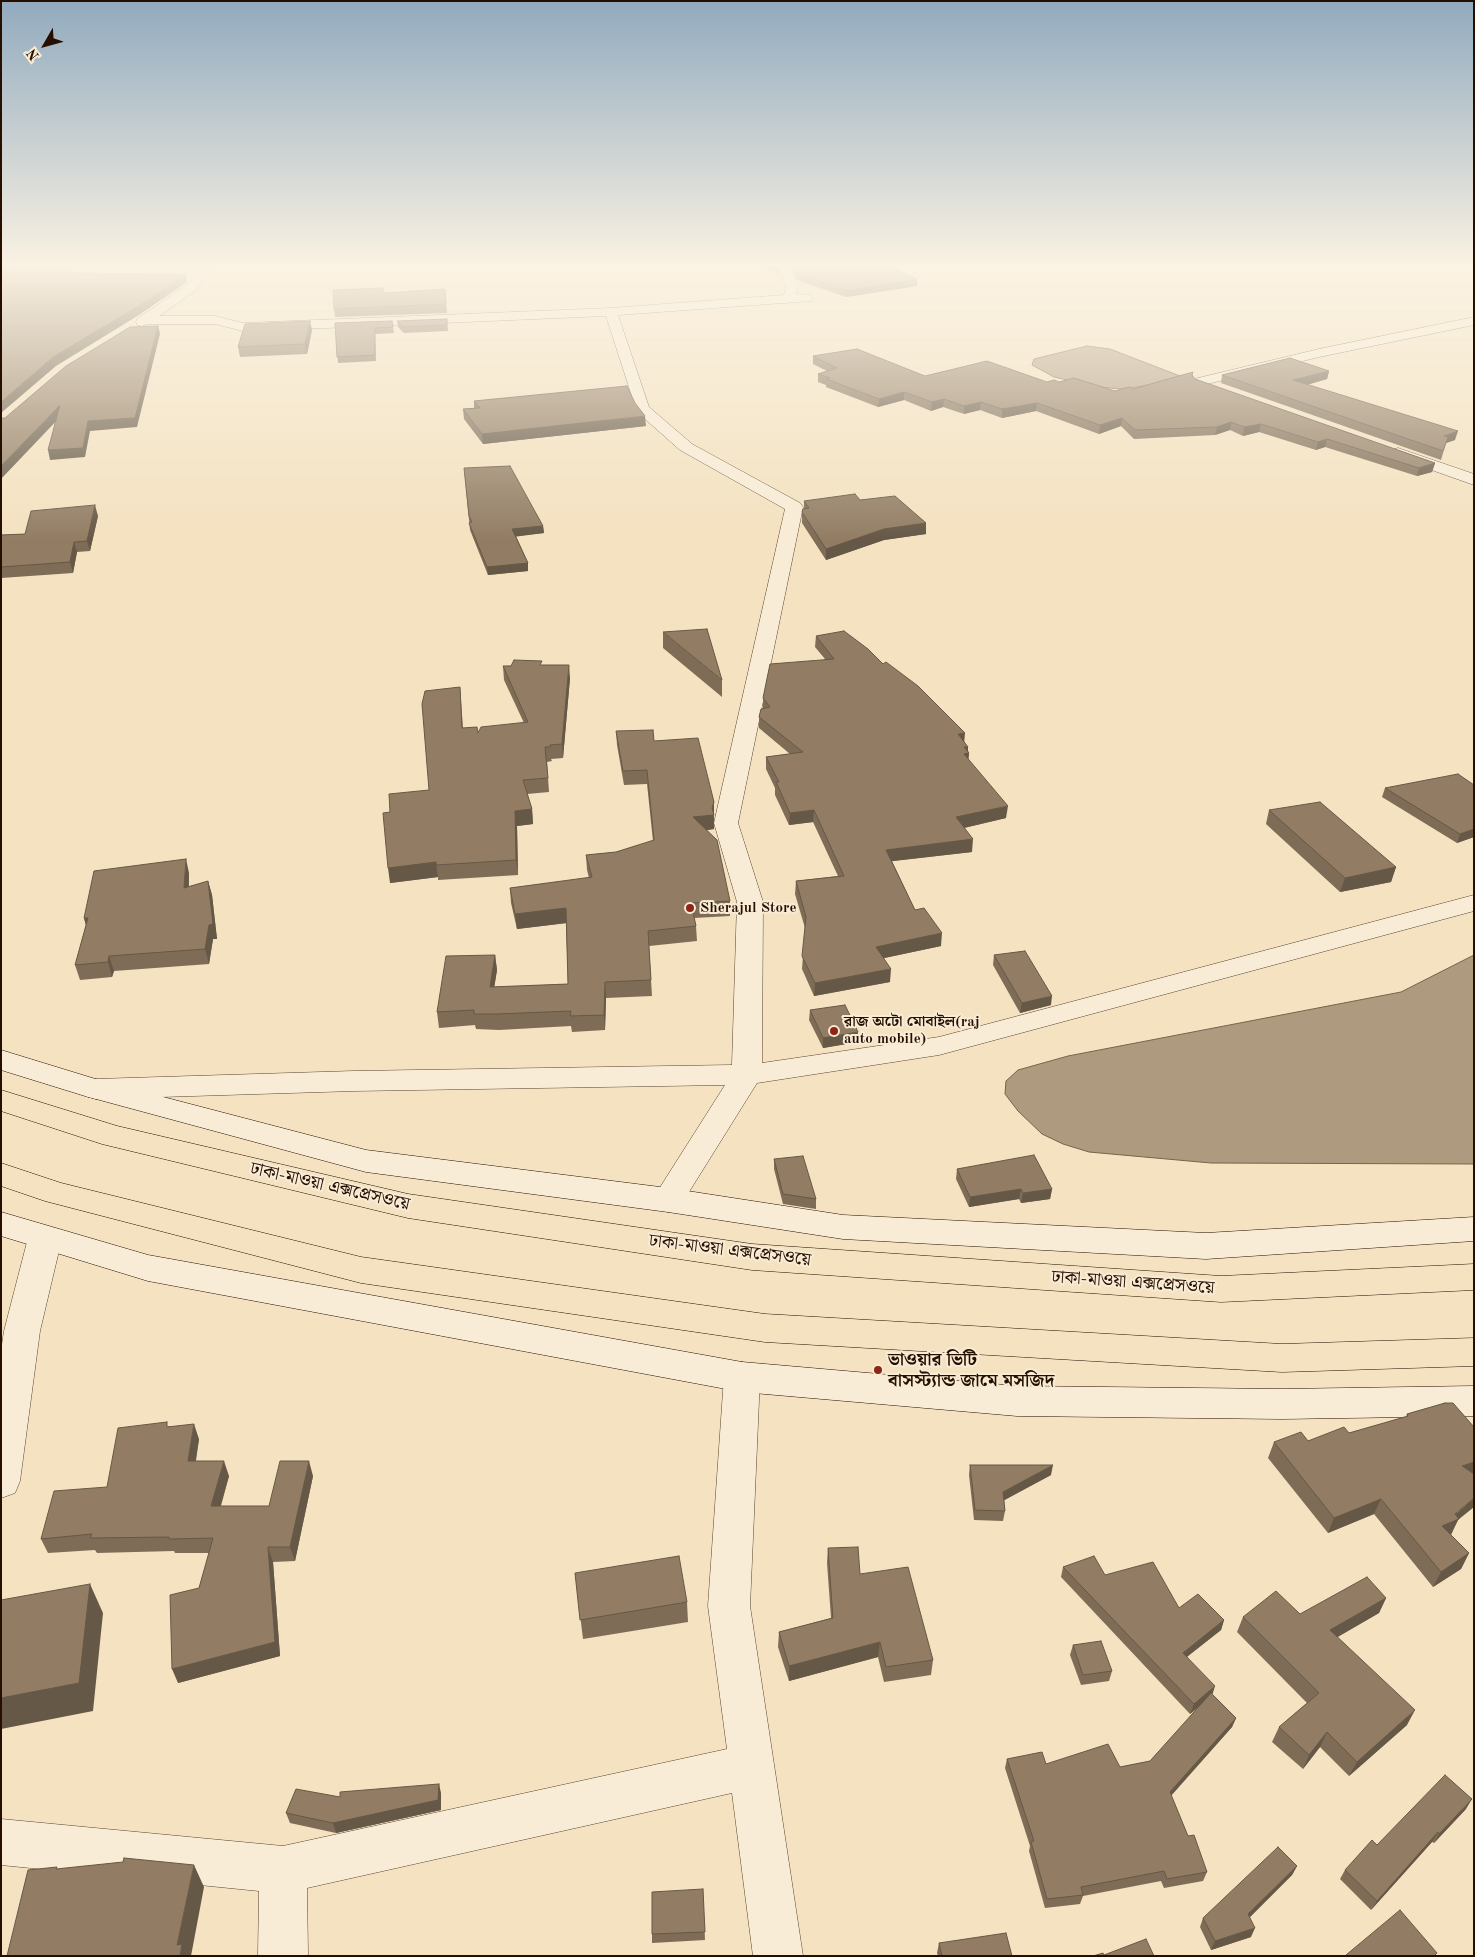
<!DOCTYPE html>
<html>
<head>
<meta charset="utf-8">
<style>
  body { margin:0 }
  #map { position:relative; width:1475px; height:1957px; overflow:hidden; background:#f4e2c0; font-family:"Old Standard TT",serif }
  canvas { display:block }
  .frame { position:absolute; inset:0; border:2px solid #270f00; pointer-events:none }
  .north { position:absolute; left:20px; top:20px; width:50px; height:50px; -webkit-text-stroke:4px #f8ecd6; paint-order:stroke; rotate:232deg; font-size:14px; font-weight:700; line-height:20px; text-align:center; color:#270f00 }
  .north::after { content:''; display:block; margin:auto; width:18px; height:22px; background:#270f00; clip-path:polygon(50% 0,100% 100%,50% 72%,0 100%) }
</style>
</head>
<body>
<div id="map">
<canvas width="1475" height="1957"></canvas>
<div class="frame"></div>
<div class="north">N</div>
</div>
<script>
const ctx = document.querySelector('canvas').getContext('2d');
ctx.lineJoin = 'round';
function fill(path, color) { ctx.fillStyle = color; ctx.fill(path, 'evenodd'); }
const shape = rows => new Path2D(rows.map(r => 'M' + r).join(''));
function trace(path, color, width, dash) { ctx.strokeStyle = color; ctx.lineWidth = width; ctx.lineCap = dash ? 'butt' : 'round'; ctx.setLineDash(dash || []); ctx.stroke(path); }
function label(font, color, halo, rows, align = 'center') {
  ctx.font = font + ' "Old Standard TT","Noto Serif Bengali",serif'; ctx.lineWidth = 4; ctx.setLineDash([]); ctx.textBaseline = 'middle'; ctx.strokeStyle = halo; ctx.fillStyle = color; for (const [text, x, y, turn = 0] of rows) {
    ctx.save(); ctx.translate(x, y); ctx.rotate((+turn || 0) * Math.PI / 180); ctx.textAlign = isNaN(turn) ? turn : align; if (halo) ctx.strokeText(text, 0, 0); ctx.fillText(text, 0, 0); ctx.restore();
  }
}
const water = shape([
  [1087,346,1110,349,1180,376,1174,382,1121,389,1099,387,1054,377,1032,365,1034,359,1087,346],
  [1474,955,1474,1164,1211,1163,1089,1152,1063,1144,1042,1134,1018,1111,1005,1094,1006,1081,1018,1070,1068,1056,1401,992,1474,955]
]);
const street = shape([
  [1,266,216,266,195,291,159,316,215,316,243,323,611,308,784,295,786,287,778,266,790,266,798,287,796,294,811,295,813,298,811,301,618,315,649,407,692,444,800,503,803,507,738,823,763,902,762,1063,939,1037,1474,895,1474,911,939,1055,757,1083,679,1208,668,1212,657,1208,652,1200,725,1085,354,1091,96,1099,85,1096,81,1089,85,1082,96,1079,354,1071,732,1065,737,902,714,823,785,509,680,450,637,412,606,316,255,331,243,331,215,324,148,324,142,326,137,325,136,322,137,319,187,285,201,270,1,270,1,266],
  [1474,317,1474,325,1319,357,1199,386,1194,385,1192,382,1194,379,1319,349,1474,317],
  [1398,448,1474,474,1474,485,1392,456,1390,453,1392,450,1398,448],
  [45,1226,57,1229,62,1238,40,1331,20,1481,15,1493,1,1498,1,1351,4,1331,28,1238,33,1229,45,1226],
  [742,1362,755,1367,760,1377,750,1606,803,1956,753,1956,732,1793,307,1888,308,1956,258,1956,259,1891,1,1865,1,1819,283,1846,727,1749,708,1606,724,1377,729,1367,742,1362]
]);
const secondary = shape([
  [1,1050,102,1081,366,1150,668,1188,843,1215,1206,1233,1474,1217,1474,1241,1206,1259,843,1239,668,1212,366,1172,85,1096,1,1070,1,1050],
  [1,1212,148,1255,742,1362,1017,1386,1282,1389,1474,1386,1474,1416,1282,1419,1017,1416,742,1392,148,1281,1,1236,1,1212]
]);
const highway = shape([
  [1,1090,117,1126,408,1194,752,1244,1221,1276,1474,1264,1474,1290,1221,1302,752,1270,408,1218,102,1144,1,1111,1,1090],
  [1,1163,61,1183,361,1257,765,1314,1282,1344,1474,1338,1474,1366,1282,1372,765,1342,361,1283,45,1201,1,1186,1,1163]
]);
const wall = shape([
  [759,266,779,266,779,273],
  [792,266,888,266,917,286,846,297,797,280],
  [383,288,384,293,445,289,447,313,335,317,334,309],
  [447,319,448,331,404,333,398,327,397,321],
  [392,321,394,333,375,334,376,361,338,363,335,323],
  [312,330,307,354,240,357,238,347],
  [813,356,925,376,1047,382,1059,382,1115,391,1133,389,1192,375,1195,379,1435,463,1432,472,1417,476,1325,447,1316,450,1259,432,1243,436,1230,430,1215,435,1134,439,1121,426,1099,434,1036,411,1002,418,980,410,964,414,943,407,931,411,904,400,878,407,826,387,826,385,818,382,818,374,827,371,813,364],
  [1329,371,1327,379,1307,385,1455,440,1446,443,1441,460,1221,383,1222,375],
  [474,401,646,426,483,444,464,419,463,409,474,408],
  [464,468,543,526,544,533,516,536,528,563,528,571,488,575,470,530],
  [860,500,926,523,926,534,884,540,826,560,802,523,802,512,804,509,804,501],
  [98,516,90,551,77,552,73,573,1,578,1,535,25,534],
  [663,632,722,680,722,697,663,648],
  [816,636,964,742,969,753,968,759,1006,818,964,828,972,852,892,861,915,910,941,946,884,958,890,982,814,996,802,969,805,928,795,894,796,881,838,876,813,822,789,825,775,795,775,788,766,769,766,757,790,754,759,728,759,717,763,708,763,698,825,659,815,647],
  [543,665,570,678,563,758,551,759,552,761,547,762,549,792,527,794,532,809,533,824,517,826,518,875,438,880,438,877,390,883,390,812,429,790,460,687,461,701,463,728,478,733,524,723,504,680,503,666],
  [616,731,654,741,714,802,714,829,707,830,730,901,730,916,694,918,696,926,697,941,649,946,652,996,606,998,605,1030,572,1032,571,1026,499,1030,476,1029,475,1025,439,1028,437,1012,495,955,497,970,494,987,568,984,566,923,517,929,511,903,510,888,589,878,587,870,586,855,616,852,653,841,647,784,624,785,617,745],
  [1474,785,1474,837,1457,843,1382,797,1385,788],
  [1269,810,1396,867,1391,882,1340,892,1266,824],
  [189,873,189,887,208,881,212,895,217,939,213,939,209,964,114,971,112,977,80,980,75,965,86,925,84,918],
  [994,955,1051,1005,1020,1013,993,965],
  [810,1010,858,1042,823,1048,809,1020],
  [774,1159,816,1199,816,1209,783,1204,774,1169],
  [957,1169,1052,1189,1050,1199,1021,1203,1019,1199,969,1207,956,1179],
  [1445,1403,1458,1520,1450,1535,1469,1553,1461,1569,1433,1587,1374,1514,1328,1533,1268,1458,1274,1442,1308,1441,1349,1433,1406,1417,1407,1414],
  [169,1426,199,1439,196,1461,229,1476,221,1506,269,1506,313,1476,295,1561,273,1562,280,1656,178,1683,199,1588,209,1553,175,1553,174,1551,97,1553,95,1550,48,1553,41,1539,107,1487],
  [970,1465,1051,1475,1004,1500,1005,1511,1003,1521,974,1520,969,1475],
  [828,1548,860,1574,933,1660,931,1675,884,1682,878,1657,789,1681,778,1647,779,1632,831,1618,827,1563],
  [1063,1567,1105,1575,1179,1608,1224,1620,1221,1630,1187,1657,1212,1694,1236,1718,1232,1727,1171,1796,1188,1836,1207,1872,1203,1881,1164,1888,1161,1881,1083,1896,1080,1904,1045,1908,1029,1851,1030,1846,1005,1768,1007,1759,1046,1764,1120,1767,1150,1761,1201,1705,1190,1714,1061,1577],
  [575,1573,687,1602,688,1622,583,1639],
  [1386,1598,1379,1613,1337,1637,1407,1725,1349,1776,1320,1747,1303,1769,1272,1742,1279,1727,1307,1703,1237,1632,1243,1617,1300,1614],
  [1073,1645,1112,1671,1109,1681,1081,1685,1070,1655],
  [441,1793,441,1810,336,1833,290,1823,286,1813,340,1797],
  [1466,1809,1434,1843,1432,1842,1371,1910,1340,1879,1345,1870,1377,1845],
  [1297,1866,1292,1875,1250,1917,1251,1937,1211,1950,1200,1927,1203,1918],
  [703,1889,705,1940,652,1943,652,1934],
  [939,1943,1012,1956,938,1956,937,1953]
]);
const shadedWall = shape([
  [186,274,187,282,139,315,56,366,1,413,1,402,53,357],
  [917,279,917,286,846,297,846,291],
  [310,321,312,330,307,354,305,344],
  [158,326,160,334,137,427,90,431,85,457,50,460,48,450,88,421],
  [1329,371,1327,379,1291,389,1293,380],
  [904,392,904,400,878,407,879,399],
  [944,399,943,407,931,411,932,402],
  [981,402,980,410,964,414,964,406],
  [1037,403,1036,411,1002,418,1002,409],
  [60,405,62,415,1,479,1,466],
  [645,416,646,426,483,444,482,434],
  [1122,418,1121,426,1099,434,1100,425],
  [1231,422,1230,430,1215,435,1217,427],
  [1261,424,1259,432,1243,436,1244,427],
  [1458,431,1455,440,1446,443,1441,460,1446,443,1444,436],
  [1327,439,1325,447,1316,450,1318,442],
  [1435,463,1432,472,1417,476,1419,468],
  [95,505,98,516,90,551,87,541],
  [926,523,926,534,884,540,826,560,826,549,884,529],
  [543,526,544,533,513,537,512,529],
  [74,542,77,552,73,573,70,562],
  [528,563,528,571,488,575,487,567],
  [569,665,570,678,563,758,562,744],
  [965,733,964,745,958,734],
  [964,747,968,747,968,753,969,753,968,765,963,766],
  [714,802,714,829,694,832,693,817,712,808],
  [1008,806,1006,818,955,830,956,817],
  [532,809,533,824,517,826,518,875,516,860,515,811],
  [814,810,813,822,789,825,790,813],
  [1474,829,1474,837,1457,843,1460,834],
  [973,839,972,852,885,862,886,850],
  [186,859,189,873,188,903,184,888],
  [436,862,438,877,390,883,388,868],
  [1396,867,1391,882,1340,892,1345,878],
  [208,881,212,895,217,939,213,939,209,964,205,949],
  [566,908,567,923,517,929,515,914],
  [84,918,88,918,88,933],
  [942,933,941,946,875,960,876,947],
  [495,955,497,970,492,1002,490,987],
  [109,956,114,971,112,977,108,962],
  [891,969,890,982,814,996,815,983],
  [605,982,606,998,605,1030,604,1015],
  [1052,996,1051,1005,1020,1013,1022,1003],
  [858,1032,858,1042,823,1048,823,1038],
  [1021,1189,1019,1199,969,1207,970,1197],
  [1052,1189,1050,1199,1021,1203,1023,1193],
  [194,1424,199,1439,193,1476,188,1461],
  [224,1461,229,1476,216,1521,211,1506],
  [309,1461,313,1476,295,1561,290,1547],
  [1474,1462,1474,1475,1462,1466],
  [1053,1465,1051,1475,1001,1502,1003,1492],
  [1474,1498,1474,1507,1458,1520,1451,1535,1434,1542,1442,1526],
  [1381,1499,1374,1514,1328,1533,1334,1518],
  [268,1547,273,1562,280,1656,178,1683,172,1669],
  [1469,1553,1461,1569,1433,1587,1441,1572],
  [90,1584,103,1613,93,1711,1,1729,1,1698],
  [1386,1598,1379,1613,1324,1645,1330,1630],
  [1224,1620,1221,1630,1180,1662,1183,1653],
  [880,1642,878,1657,789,1681,789,1666],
  [1215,1686,1212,1696,1190,1714,1194,1704],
  [1415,1710,1407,1725,1349,1776,1357,1762],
  [1236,1718,1232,1727,1166,1801,1170,1792],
  [1327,1732,1320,1747,1303,1769,1309,1755],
  [439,1784,441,1793,441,1810,336,1833,333,1823],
  [1472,1799,1466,1809,1434,1843,1439,1834],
  [1438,1832,1432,1842,1371,1910,1377,1901],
  [194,1865,204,1887,191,1956,180,1956,177,1945],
  [1297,1866,1292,1875,1244,1923,1248,1914],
  [1255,1928,1251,1937,1211,1950,1215,1941]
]);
const building = shape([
  [1,266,72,266,72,273,186,274,137,307,53,357,1,402,1,266],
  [794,266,888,266,917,279,846,291,797,273,794,266],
  [383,288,383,293,445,289,446,304,334,309,333,290,383,288],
  [447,319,447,325,403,327,397,321,447,319],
  [310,321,305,344,238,347,245,324,310,321],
  [392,321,393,327,375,328,375,355,337,357,335,323,392,321],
  [158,326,135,418,88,421,83,448,48,450,60,405,1,466,1,418,5,418,66,366,130,327,158,326],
  [857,349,925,376,987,361,1047,382,1054,380,1059,382,1074,378,1115,391,1129,387,1133,389,1193,372,1192,375,1195,379,1435,463,1419,468,1327,439,1318,442,1261,424,1244,427,1231,422,1217,427,1135,430,1122,418,1100,425,1037,403,1002,409,981,402,964,406,944,399,932,402,904,392,879,399,826,379,830,378,818,374,837,368,813,356,857,349],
  [1290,358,1329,371,1293,380,1458,431,1444,436,1448,437,1443,451,1222,375,1290,358],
  [627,386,635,403,645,416,482,434,463,409,480,408,474,401,627,386],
  [510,466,543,526,512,529,528,563,487,567,469,523,472,522,469,516,464,468,510,466],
  [855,494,860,500,895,496,926,523,884,529,826,549,802,512,803,509,809,508,804,501,855,494],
  [95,505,87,541,74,542,70,562,1,567,1,535,25,534,31,511,95,505],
  [707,629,722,680,663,632,707,629],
  [844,631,868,649,883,664,886,662,918,686,965,733,958,734,968,747,964,747,969,753,964,754,1008,806,956,817,973,839,886,850,915,910,924,908,942,933,876,947,891,969,815,983,802,956,806,917,796,881,844,876,814,810,790,813,776,782,779,782,766,757,803,752,759,717,761,709,770,707,763,698,770,664,834,659,816,636,844,631],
  [514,660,542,661,540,665,569,665,562,744,550,745,550,747,545,747,548,778,523,780,532,809,515,811,516,860,436,865,436,862,388,868,383,813,390,812,389,794,429,790,422,704,425,691,460,687,462,728,477,727,478,733,481,727,528,722,503,666,511,666,514,660],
  [653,730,654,741,698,738,714,802,712,808,714,815,693,817,717,840,730,901,691,903,696,926,648,931,651,980,605,982,604,1015,570,1016,571,1011,497,1014,474,1014,474,1010,437,1012,446,956,495,955,490,987,568,984,566,908,515,914,510,888,592,877,586,855,616,852,654,840,647,770,623,771,616,731,653,730],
  [1458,774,1474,785,1474,829,1460,834,1385,788,1458,774],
  [1320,802,1396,867,1345,878,1269,810,1320,802],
  [186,859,184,888,208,881,213,924,209,925,205,949,109,956,108,962,75,965,88,918,84,918,94,871,186,859],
  [1025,951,1052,996,1022,1003,994,955,1025,951],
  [845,1005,858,1032,823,1038,810,1010,845,1005],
  [1034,1155,1052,1189,1023,1193,1021,1189,970,1197,957,1169,1034,1155],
  [803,1156,816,1199,783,1194,774,1159,803,1156],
  [1445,1403,1453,1403,1474,1427,1474,1462,1462,1466,1474,1474,1474,1498,1455,1514,1459,1519,1442,1526,1469,1553,1441,1572,1381,1499,1334,1518,1274,1442,1301,1432,1308,1441,1344,1427,1349,1433,1408,1416,1407,1414,1445,1403],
  [167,1422,167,1427,194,1424,188,1461,224,1461,211,1506,269,1506,280,1461,309,1461,290,1547,268,1547,275,1642,172,1669,170,1595,199,1588,213,1538,169,1539,169,1537,90,1538,92,1534,41,1539,54,1491,107,1487,118,1428,167,1422],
  [970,1465,1053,1465,1003,1492,1005,1511,975,1510,970,1465],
  [858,1547,860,1574,908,1567,933,1660,886,1667,880,1642,789,1666,779,1632,833,1618,828,1548,858,1547],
  [679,1556,687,1602,580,1620,575,1573,679,1556],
  [1094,1556,1105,1575,1153,1562,1179,1608,1198,1594,1224,1620,1183,1653,1215,1686,1194,1704,1063,1567,1094,1556],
  [1367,1577,1386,1598,1330,1630,1415,1710,1357,1762,1327,1732,1309,1755,1279,1727,1319,1693,1243,1617,1276,1591,1300,1614,1367,1577],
  [90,1584,79,1683,1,1698,1,1600,90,1584],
  [1101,1641,1112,1671,1083,1675,1073,1645,1101,1641],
  [1211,1693,1236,1718,1170,1792,1188,1836,1194,1835,1207,1872,1167,1879,1164,1871,1081,1887,1083,1895,1047,1899,1031,1842,1034,1841,1007,1759,1042,1752,1046,1764,1108,1744,1120,1767,1150,1761,1211,1693],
  [1445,1775,1472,1799,1439,1834,1438,1832,1377,1901,1345,1870,1372,1840,1377,1845,1445,1775],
  [439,1784,438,1800,333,1823,286,1813,296,1789,340,1797,340,1792,439,1784],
  [1278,1847,1297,1866,1248,1914,1255,1928,1215,1941,1203,1918,1278,1847],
  [124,1858,194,1865,177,1945,182,1944,180,1956,7,1956,28,1870,57,1867,56,1869,123,1862,124,1858],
  [703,1889,705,1932,652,1934,652,1892,703,1889],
  [1400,1910,1437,1953,1434,1956,1347,1956,1346,1955,1400,1910],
  [1006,1933,1012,1956,942,1956,939,1943,1006,1933],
  [1146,1939,1154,1956,1093,1956,1103,1953,1104,1955,1146,1939]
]);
const markers = [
  [690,908,5,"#8f2418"],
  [834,1031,5,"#8f2418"],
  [878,1370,5,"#8f2418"]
];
const poiNames = [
  ["Sherajul Store",700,908],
  ["রাজ অটো মোবাইল(raj",844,1022],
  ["auto mobile)",844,1039]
];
const nearStreetnames = [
  ["ঢাকা-মাওয়া এক্সপ্রেসওয়ে",330,1187,13],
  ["ঢাকা-মাওয়া এক্সপ্রেসওয়ে",730,1251,7],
  ["ঢাকা-মাওয়া এক্সপ্রেসওয়ে",1133,1283,4]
];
const nearPoinames = [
  ["ভাওয়ার ভিটি",888,1360],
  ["বাসস্ট্যান্ড জামে মসজিদ",888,1381]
];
fill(water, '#ae9a7f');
trace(water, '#78624c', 1);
trace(street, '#5a4430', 1);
trace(secondary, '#270f00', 1);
trace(highway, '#270f00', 1);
fill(street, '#f8ecd6');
fill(secondary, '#f8ecd6');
fill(highway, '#f4e2c0');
fill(wall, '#7e6c56');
fill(shadedWall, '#665846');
fill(building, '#927d64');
trace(building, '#665846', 1);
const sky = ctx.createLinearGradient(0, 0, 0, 540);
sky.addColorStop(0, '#91aabe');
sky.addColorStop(0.49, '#faf2e3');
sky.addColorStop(1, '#faf2e300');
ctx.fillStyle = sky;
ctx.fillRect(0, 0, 1475, 540);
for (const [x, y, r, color] of markers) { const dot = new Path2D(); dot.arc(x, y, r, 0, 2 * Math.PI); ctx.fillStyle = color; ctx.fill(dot); trace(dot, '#f8ecd6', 2); }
label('bold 15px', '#270f00', '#f8ecd6', poiNames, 'left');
label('18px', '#270f00', '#f8ecd6', nearStreetnames);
label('bold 18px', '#270f00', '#f8ecd6', nearPoinames, 'left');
</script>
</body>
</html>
